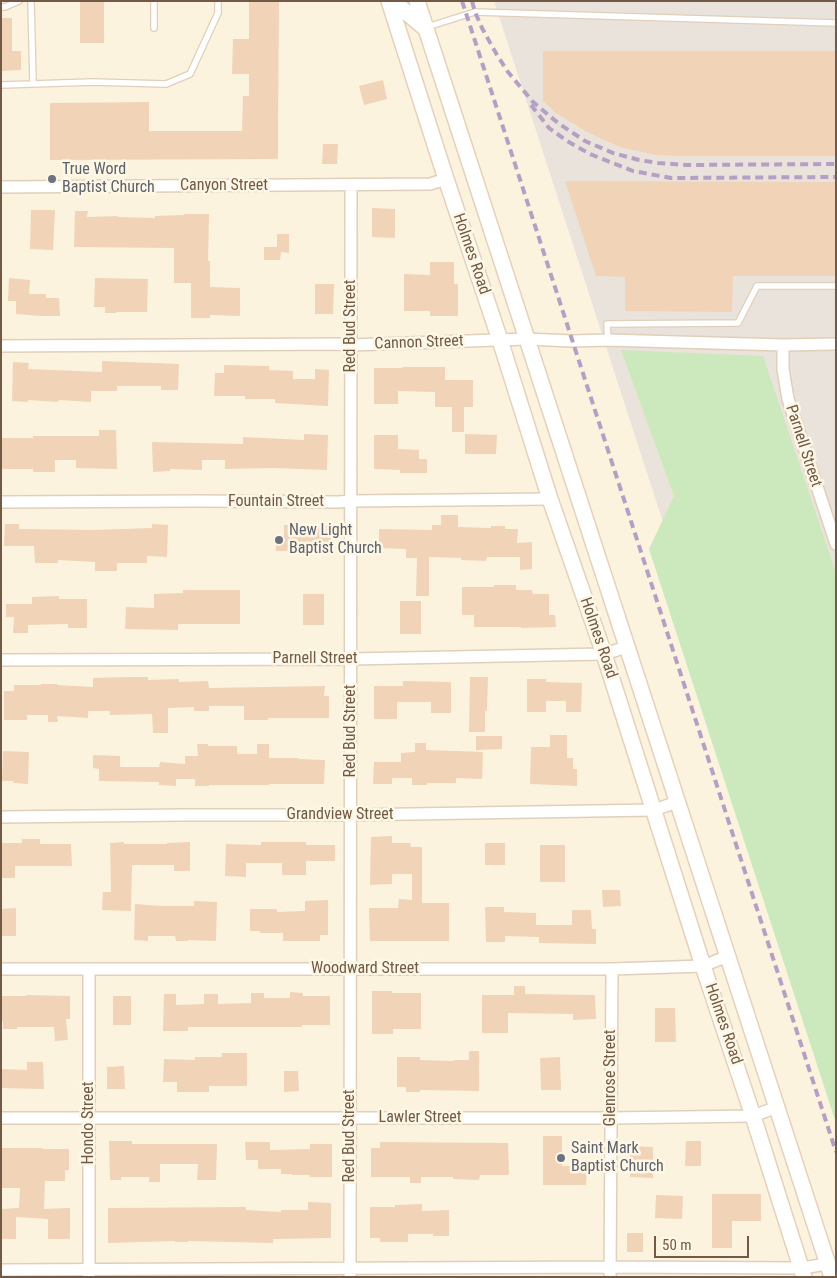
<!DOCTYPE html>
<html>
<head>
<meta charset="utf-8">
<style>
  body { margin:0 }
  #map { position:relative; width:837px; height:1278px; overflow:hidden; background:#fcf3df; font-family:"Roboto Condensed",sans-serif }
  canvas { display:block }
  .frame { position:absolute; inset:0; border:2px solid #725a47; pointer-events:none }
  .scale { position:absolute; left:654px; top:1236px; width:95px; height:22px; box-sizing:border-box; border:2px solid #725a47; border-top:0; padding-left:6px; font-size:15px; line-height:18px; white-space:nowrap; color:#725a47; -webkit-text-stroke:4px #fff7e5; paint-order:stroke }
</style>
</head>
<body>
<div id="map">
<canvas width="837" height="1278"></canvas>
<div class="frame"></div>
<div class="scale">50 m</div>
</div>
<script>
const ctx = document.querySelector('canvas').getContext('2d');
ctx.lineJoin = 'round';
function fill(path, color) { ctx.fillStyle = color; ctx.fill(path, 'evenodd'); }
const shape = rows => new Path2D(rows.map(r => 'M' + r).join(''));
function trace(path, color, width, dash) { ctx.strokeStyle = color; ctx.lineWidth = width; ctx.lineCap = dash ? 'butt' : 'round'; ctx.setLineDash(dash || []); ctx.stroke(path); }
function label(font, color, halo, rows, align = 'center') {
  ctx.font = font + ' "Roboto Condensed",sans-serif'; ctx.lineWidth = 5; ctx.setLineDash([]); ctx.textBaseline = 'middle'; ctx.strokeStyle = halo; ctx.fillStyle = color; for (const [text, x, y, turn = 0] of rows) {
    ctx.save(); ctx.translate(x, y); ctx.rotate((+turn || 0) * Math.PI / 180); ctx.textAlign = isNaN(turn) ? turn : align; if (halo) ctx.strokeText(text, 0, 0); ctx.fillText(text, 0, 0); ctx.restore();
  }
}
const industrial = shape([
  [494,1,836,1,836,1056]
]);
const green = shape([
  [621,350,763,356,836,573,836,1123,649,549,674,496]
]);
const building = shape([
  [80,1,104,1,104,43,80,43],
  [249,1,279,1,278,131,278,159,50,160,50,103,149,102,149,131,242,131,243,96,249,96,249,74,232,74,233,39,249,39],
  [1,18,12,18,12,51,21,51,21,70,1,71],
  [543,51,836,51,836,156,675,156,656,155,620,147,587,132,556,113,543,101],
  [383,80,387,99,364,105,359,86],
  [323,144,338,144,337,164,322,164],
  [565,181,836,182,836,276,733,276,732,312,625,311,625,277,596,276],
  [372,208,395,209,395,238,372,237],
  [31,210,55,210,53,250,30,249],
  [75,211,88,211,87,217,118,216,118,217,155,218,155,216,184,215,184,214,209,214,208,261,210,261,210,287,240,288,240,316,210,315,210,318,191,318,191,283,174,283,174,248,74,247],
  [277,234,289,234,289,253,281,252,280,260,264,260,264,247,277,247],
  [430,262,454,262,454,284,458,284,458,316,430,316,430,311,404,311,404,274,430,275],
  [9,278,30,280,29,294,46,294,46,298,59,298,60,316,41,316,16,314,16,301,8,301],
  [95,278,148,279,147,312,116,312,116,313,105,313,105,307,94,307],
  [315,284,334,284,333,314,315,314],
  [102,361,179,364,178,390,161,390,161,386,117,386,117,391,91,391,91,402,59,400,58,402,28,400,28,402,12,401,13,362,29,363,28,369,102,372],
  [224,365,269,366,269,370,293,371,293,379,315,379,315,369,329,370,328,406,275,403,275,399,245,399,245,396,214,396,215,373,224,373],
  [402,367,445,367,445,380,473,380,473,407,464,407,464,432,452,432,452,407,435,407,435,392,398,391,398,404,374,404,374,368,402,368],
  [99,430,116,430,117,469,76,468,76,460,55,460,55,472,33,472,33,469,2,469,2,438,33,438,33,436,99,436],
  [304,434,328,435,327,470,273,468,225,469,225,460,202,460,202,470,170,469,170,471,153,472,152,442,243,444,243,437,304,440],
  [465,434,497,435,496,454,465,454],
  [374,435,398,435,398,449,419,450,419,459,427,459,427,473,400,473,400,470,374,469],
  [441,515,458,515,458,527,491,528,491,526,505,526,505,529,518,529,517,543,532,542,532,569,520,570,520,557,487,557,486,561,461,560,461,558,429,557,429,596,416,596,417,558,406,558,406,549,379,548,379,529,432,530,432,525,441,525],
  [5,524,19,524,19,529,95,530,152,528,152,524,168,525,167,557,147,556,147,563,117,563,117,571,95,571,95,562,58,560,58,563,35,563,34,546,4,546],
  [284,525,331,525,331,550,276,551,276,536,284,536],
  [494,585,516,585,516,590,532,590,533,594,549,594,549,615,555,615,556,627,521,628,521,627,474,627,474,615,462,615,462,587,494,587],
  [183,590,240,590,240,624,178,624,178,630,125,629,126,607,154,608,154,594,183,593],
  [303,594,324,594,324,625,303,625],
  [59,596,59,599,87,599,87,628,68,628,68,624,28,625,28,633,13,633,14,617,6,617,6,604,32,604,32,597],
  [400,601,421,601,421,634,400,634],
  [128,677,148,677,148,680,179,679,179,682,208,681,209,688,325,686,324,696,329,696,329,718,268,718,268,720,244,720,244,706,209,706,209,711,194,711,194,707,168,708,168,733,153,733,152,714,110,715,110,711,88,711,88,718,57,716,58,722,48,722,48,715,27,715,27,720,4,720,4,691,14,691,14,685,41,685,41,684,57,684,57,685,93,687,93,678],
  [470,677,488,677,487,711,485,711,485,732,469,732],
  [527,679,546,679,546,682,582,683,581,712,566,712,566,701,546,701,546,712,527,712],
  [403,681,451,682,451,713,431,713,431,702,397,702,397,719,374,719,374,686,403,686],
  [550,735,567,735,567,758,573,758,573,769,577,769,577,786,530,784,531,747,550,747],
  [476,736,502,736,502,749,476,750],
  [415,743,426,743,426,750,483,752,482,779,456,778,456,783,427,783,427,785,412,785,412,778,392,778,392,784,373,784,374,762,401,762,401,753,415,752],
  [197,744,208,744,208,746,237,746,237,754,257,754,257,744,269,744,269,758,298,758,298,759,325,760,324,784,269,784,269,785,209,785,209,786,195,786,195,779,176,779,176,786,159,785,159,782,99,781,99,769,93,768,93,755,120,756,120,767,159,767,160,762,185,764,185,756,198,756],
  [3,751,29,752,28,784,13,783,14,781,2,781],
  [392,836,392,843,410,843,411,847,422,847,422,903,449,903,449,941,370,941,369,908,398,908,399,899,412,900,412,874,392,874,392,884,370,885,371,837],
  [22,839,40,839,40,844,71,844,72,866,15,866,15,878,1,878,2,843,22,843],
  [124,842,124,844,167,844,167,843,190,842,190,871,174,871,174,865,132,865,131,911,102,910,103,892,111,892,110,843],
  [261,842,306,842,306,845,335,845,335,861,306,861,306,875,282,875,282,863,246,863,246,877,225,876,226,844,261,845],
  [485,843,505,843,505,865,485,865],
  [540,845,565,845,565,882,540,882],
  [602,890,620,890,621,906,603,907],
  [328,900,328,935,320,935,320,941,283,941,283,933,260,933,260,931,250,931,250,909,277,909,277,912,305,911,305,901],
  [194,901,217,902,216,941,188,940,188,941,176,941,175,936,148,936,148,941,134,940,135,904,160,906,194,906],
  [485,907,504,907,504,912,536,913,536,925,572,925,572,910,591,910,592,929,596,929,596,944,539,943,539,937,505,936,505,942,486,942],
  [16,908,16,936,1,936,1,909],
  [514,986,525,986,525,994,595,995,596,1019,573,1020,573,1014,508,1013,508,1033,482,1033,482,995,514,995],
  [372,991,392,991,392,993,421,993,421,1029,393,1029,393,1034,372,1034],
  [290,992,303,993,303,996,330,996,330,1025,302,1025,302,1027,188,1027,188,1031,163,1031,164,994,176,994,176,1005,204,1004,204,994,218,994,218,1004,251,1003,251,993,264,993,264,998,290,998],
  [26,995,70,996,70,1019,66,1019,68,1040,55,1041,54,1027,17,1027,17,1029,3,1029,3,1021,1,1021,1,996,26,996],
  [113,996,131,996,131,1025,113,1025],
  [655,1008,675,1008,676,1042,655,1042],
  [469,1051,479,1051,479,1091,420,1090,420,1092,406,1092,406,1087,397,1087,397,1057,420,1057,420,1060,454,1061,454,1060,469,1060],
  [222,1053,247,1053,247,1086,209,1086,209,1092,177,1092,177,1082,163,1082,164,1059,195,1060,195,1057,222,1057],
  [560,1057,561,1090,541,1090,540,1058],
  [27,1062,43,1062,44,1089,1,1088,1,1069,27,1070],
  [124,1066,125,1089,107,1089,107,1067],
  [284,1071,298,1071,299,1091,284,1092],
  [543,1136,562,1136,562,1166,587,1166,586,1185,543,1185],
  [109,1141,132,1141,132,1144,217,1144,216,1180,197,1180,198,1164,160,1164,160,1182,149,1182,149,1177,121,1177,121,1180,110,1180],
  [686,1141,701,1141,701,1166,685,1166],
  [245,1142,270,1142,270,1150,310,1149,310,1144,332,1144,332,1177,310,1177,310,1175,292,1175,292,1174,281,1174,281,1169,258,1169,258,1160,246,1160],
  [380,1142,508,1143,509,1175,480,1175,479,1180,453,1179,453,1177,421,1177,421,1183,410,1183,410,1177,371,1177,371,1148,380,1148],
  [630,1146,653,1147,653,1178,630,1177],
  [1,1148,43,1148,43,1149,69,1149,69,1170,65,1170,65,1181,45,1181,44,1209,70,1208,70,1239,48,1239,48,1219,16,1217,16,1239,1,1239,1,1209,19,1208,20,1188,1,1188],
  [712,1194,761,1194,761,1221,732,1221,732,1248,712,1248],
  [656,1195,683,1196,682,1219,655,1218],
  [308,1202,331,1203,331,1238,273,1239,273,1243,188,1241,188,1242,175,1242,175,1241,108,1243,108,1208,246,1207,246,1210,281,1212,281,1210,308,1210],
  [422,1204,422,1211,449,1210,449,1236,433,1236,433,1234,408,1234,408,1242,380,1242,380,1238,370,1238,370,1207,395,1207,395,1205],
  [627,1233,643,1233,643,1252,627,1252]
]);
const service = shape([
  [31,1,33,83],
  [154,1,154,28],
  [1,7,5,7,19,1],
  [427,27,475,12,836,23],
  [1,85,93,82,166,84,190,74,218,13,218,1],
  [608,340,607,324,738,323,757,286,836,286]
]);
const minor = shape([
  [1,187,430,184,446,179],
  [783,345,783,369,788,399,836,544],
  [1,346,338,344,351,345,526,339,572,341,608,340,783,345,836,344],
  [1,502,198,501,338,502,351,501,550,499],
  [1,660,351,659,604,654,627,647],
  [1,817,183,815,350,815,654,810,677,802],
  [1,969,612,969,703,966,728,956],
  [89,969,89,1277],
  [1,1118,611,1118,753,1116,777,1107],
  [1,1270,610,1267,802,1268,827,1264],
  [350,1277,351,185],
  [610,1277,612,969]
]);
const secondary = shape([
  [389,1,446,179,500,340,550,499,604,654,703,966,753,1116,804,1277],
  [393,1,425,28],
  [417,1,832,1277]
]);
const rail = shape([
  [462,1,836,1152],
  [472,1,475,12,482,28,497,55,508,72,533,102,558,123,585,141,613,153,639,160,658,163,687,165,836,164],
  [531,105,549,128,567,141,590,154,633,171,671,178,836,177]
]);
const markers = [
  [52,179,5,"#6b7280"],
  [279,540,5,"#6b7280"],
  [561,1158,5,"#6b7280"]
];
const worshipNames = [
  ["True Word",62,170],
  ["Baptist Church",62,188],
  ["New Light",289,531],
  ["Baptist Church",289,549],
  ["Saint Mark",571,1149],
  ["Baptist Church",571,1167]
];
const streetNames = [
  ["Canyon Street",224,186],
  ["Holmes Road",471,254,71],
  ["Red Bud Street",351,326,-90],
  ["Cannon Street",419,343,-2],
  ["Parnell Street",803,446,72],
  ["Fountain Street",276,502],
  ["Holmes Road",598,638,71],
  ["Parnell Street",315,659],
  ["Red Bud Street",351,731,-90],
  ["Grandview Street",340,815],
  ["Woodward Street",365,969],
  ["Holmes Road",723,1024,71],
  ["Glenrose Street",611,1078,-90],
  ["Lawler Street",420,1118],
  ["Hondo Street",89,1123,-90],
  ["Red Bud Street",350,1136,-90]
];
fill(industrial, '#eae3db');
fill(green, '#cce9be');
fill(building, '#f1d3b7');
trace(service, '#e0cfbb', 8);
trace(minor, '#e0cfbb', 14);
trace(secondary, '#e5d1b9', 18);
trace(service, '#fff', 5.5);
trace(minor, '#fff', 11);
trace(secondary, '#fff', 15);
trace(rail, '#b69fc4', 4, [8, 5]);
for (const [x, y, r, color] of markers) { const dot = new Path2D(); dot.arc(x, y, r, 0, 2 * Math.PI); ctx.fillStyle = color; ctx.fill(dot); trace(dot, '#fff7e5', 2); }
label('16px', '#5b616d', '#fff7e5', worshipNames, 'left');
label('16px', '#725a47', '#fff7e5', streetNames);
</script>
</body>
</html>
